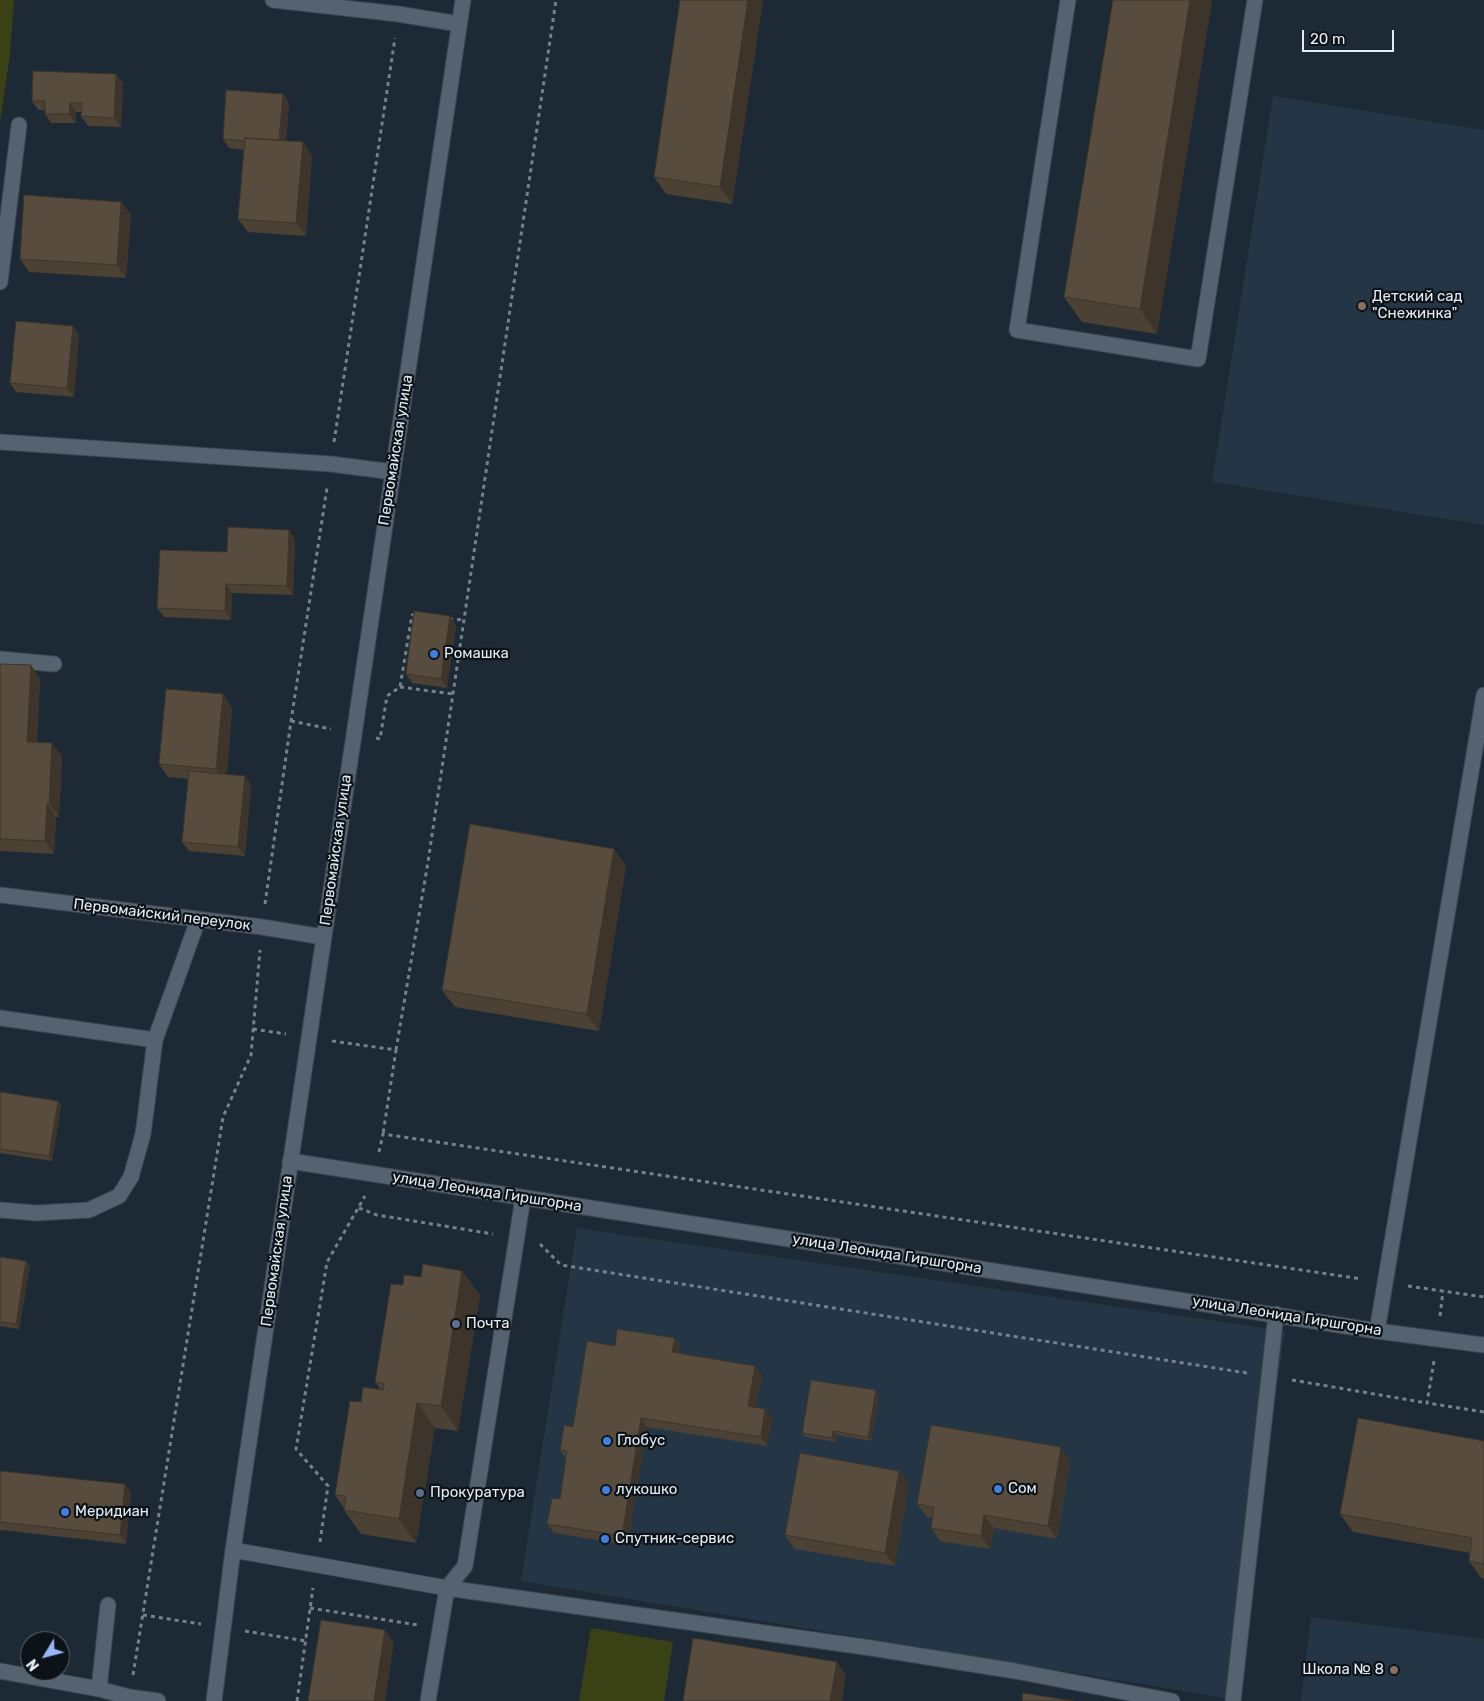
<!DOCTYPE html>
<html>
<head>
<meta charset="utf-8">
<style>
  body { margin:0 }
  #map { position:relative; width:1484px; height:1701px; overflow:hidden; background:#1d2a36; font-family:Rubik,sans-serif }
  canvas { display:block }
  .north { position:absolute; left:20px; top:1631px; width:50px; height:50px; box-sizing:border-box; background:#0c1217; border:1px solid #62696f; border-radius:50%; rotate:233deg; font-size:14px; font-weight:700; line-height:20px; text-align:center; color:#e3ecf3 }
  .north::after { content:''; display:block; margin:auto; width:18px; height:22px; background:#98b5fd; clip-path:polygon(50% 0,100% 100%,50% 72%,0 100%) }
  .scale { position:absolute; left:1302px; top:30px; width:92px; height:22px; box-sizing:border-box; border:2px solid #e3ecf3; border-top:0; padding-left:6px; font-size:15px; line-height:18px; white-space:nowrap; color:#e3ecf3; -webkit-text-stroke:4px #0c1217; paint-order:stroke }
</style>
</head>
<body>
<div id="map">
<canvas width="1484" height="1701"></canvas>
<div class="north">N</div>
<div class="scale">20 m</div>
</div>
<script>
const ctx = document.querySelector('canvas').getContext('2d');
ctx.lineJoin = 'round';
function fill(path, color) { ctx.fillStyle = color; ctx.fill(path, 'evenodd'); }
const shape = rows => new Path2D(rows.map(r => 'M' + r).join(''));
function trace(path, color, width, dash) { ctx.strokeStyle = color; ctx.lineWidth = width; ctx.lineCap = dash ? 'butt' : 'round'; ctx.setLineDash(dash || []); ctx.stroke(path); }
function label(font, color, halo, rows, align = 'center') {
  ctx.font = font + ' Rubik,sans-serif'; ctx.lineWidth = 4.5; ctx.setLineDash([]); ctx.textBaseline = 'middle'; ctx.strokeStyle = halo; ctx.fillStyle = color; for (const [text, x, y, turn = 0] of rows) {
    ctx.save(); ctx.translate(x, y); ctx.rotate((+turn || 0) * Math.PI / 180); ctx.textAlign = isNaN(turn) ? turn : align; if (halo) ctx.strokeText(text, 0, 0); ctx.fillText(text, 0, 0); ctx.restore();
  }
}
const built = shape([
  [1273,96,1484,130,1484,525,1212,482],
  [577,1228,1285,1331,1232,1699,521,1581],
  [1311,1617,1484,1639,1484,1701,1301,1701]
]);
const green = shape([
  [0,0,14,0,10,54,0,123],
  [591,1628,673,1642,664,1701,579,1701]
]);
const path = shape([
  [334,442,395,38],
  [449,619,464,620],
  [400,687,453,694],
  [291,721,331,729],
  [376,738,380,739,387,696,400,687,412,615,416,615],
  [265,904,291,721,327,488],
  [253,1029,286,1034],
  [332,1041,396,1050,383,1134],
  [396,1050,428,862,556,0],
  [379,1152,383,1134,1362,1279],
  [359,1208,377,1215,493,1234],
  [540,1244,561,1265,1247,1373],
  [1408,1286,1484,1297],
  [1440,1316,1443,1291],
  [1434,1361,1427,1403,1484,1412],
  [1292,1380,1427,1403],
  [320,1542,328,1486,296,1449,327,1262,365,1196],
  [310,1608,418,1625],
  [143,1615,201,1624],
  [245,1631,306,1641],
  [133,1675,223,1117,251,1055,260,950],
  [297,1701,313,1588]
]);
const service = shape([
  [273,0,398,14,459,24],
  [1068,0,1017,330,1198,359,1255,0],
  [0,282,19,125],
  [0,442,331,464,393,472],
  [0,659,54,664],
  [0,1018,155,1040],
  [0,1210,37,1213,89,1210,119,1196,131,1177,143,1134,155,1040,198,920],
  [1377,1331,1484,695],
  [233,1550,447,1588,871,1648,1015,1671,1172,1701],
  [0,1671,99,1689,129,1697,158,1701],
  [99,1689,108,1605],
  [428,1701,447,1588,465,1566,523,1198],
  [1233,1701,1276,1314]
]);
const minor = shape([
  [0,895,262,927,323,937],
  [290,1161,1377,1331,1484,1345]
]);
const secondary = shape([
  [214,1701,233,1550,463,0]
]);
const wall = shape([
  [680,0,763,0,732,204,666,194,654,177],
  [1113,0,1212,0,1157,334,1082,322,1064,297],
  [116,74,123,83,121,127,88,126,81,116,81,112,76,112,76,123,51,123,45,114,45,110,38,110,32,101],
  [283,94,289,103,286,141,312,155,306,236,248,232,238,219,244,150,229,148,223,139],
  [121,202,131,215,126,278,29,272,20,259],
  [79,335,74,397,16,392,10,383],
  [289,530,295,539,293,595,232,593,231,620,164,617,157,608,227,552],
  [450,616,456,625,447,688,412,683,406,674],
  [0,664,31,665,40,679,37,742,62,756,59,817,56,817,54,854,0,851],
  [223,694,232,708,227,774,251,785,245,856,189,851,182,842,188,779,168,777,159,764],
  [614,849,626,866,599,1031,455,1007,442,990],
  [0,1092,58,1101,61,1105,52,1161,0,1153],
  [0,1257,26,1261,30,1266,19,1329,0,1326],
  [462,1271,480,1295,458,1431,435,1428,416,1543,361,1534,344,1510,344,1508,335,1495,361,1402,380,1389,375,1382,421,1277],
  [675,1338,681,1347,680,1354,755,1366,762,1375,756,1408,765,1409,772,1418,767,1446,647,1427,628,1545,554,1533,547,1524,560,1499,566,1459,560,1450,615,1346],
  [876,1390,879,1395,871,1441,837,1435,836,1442,805,1437,802,1433],
  [1484,1441,1484,1579,1481,1578,1469,1561,1470,1553,1353,1532,1340,1514],
  [1070,1461,1057,1539,994,1528,990,1549,940,1541,931,1528,932,1518,927,1517,917,1504],
  [0,1471,125,1484,131,1493,126,1544,0,1530],
  [899,1471,909,1484,895,1566,795,1549,785,1535]
]);
const shadedWall = shape([
  [748,0,763,0,732,204,720,187],
  [1190,0,1212,0,1157,334,1140,309],
  [116,74,123,83,121,127,114,118],
  [283,94,289,103,285,153,279,144],
  [70,103,76,112,76,123,69,114],
  [303,142,312,155,306,236,296,223],
  [121,202,131,215,126,278,117,265],
  [73,326,79,335,74,397,67,388],
  [289,530,295,539,293,595,287,586],
  [226,584,232,593,231,620,225,611],
  [450,616,456,625,447,688,441,679],
  [31,665,40,679,36,755,27,742],
  [223,694,232,708,226,783,216,769],
  [52,743,62,756,59,817,49,803],
  [245,776,251,785,245,856,238,847],
  [47,803,56,817,54,854,45,841],
  [614,849,626,866,599,1031,587,1014],
  [58,1101,61,1105,52,1161,49,1156],
  [26,1261,30,1266,19,1329,16,1324],
  [462,1271,480,1295,458,1431,441,1406],
  [675,1338,681,1347,679,1361,672,1352],
  [755,1366,762,1375,755,1415,748,1406],
  [876,1390,879,1395,871,1441,868,1437],
  [417,1403,435,1428,416,1543,399,1519],
  [765,1409,772,1418,767,1446,761,1437],
  [641,1418,647,1427,628,1545,622,1536],
  [833,1431,837,1435,836,1442,832,1438],
  [1061,1447,1070,1461,1057,1539,1048,1526],
  [899,1471,909,1484,895,1566,885,1553],
  [125,1484,131,1493,126,1544,120,1535],
  [984,1515,994,1528,990,1549,981,1536],
  [385,1630,394,1643,385,1701,374,1701],
  [837,1662,846,1675,842,1701,830,1701]
]);
const building = shape([
  [680,0,748,0,720,187,654,177,680,0],
  [1113,0,1190,0,1140,309,1064,297,1113,0],
  [33,71,116,74,114,118,81,116,82,103,70,103,69,114,45,114,45,101,32,101,33,71],
  [226,90,283,94,279,140,245,138,244,141,223,139,226,90],
  [245,138,303,142,296,223,238,219,245,138],
  [24,195,121,202,117,265,20,259,24,195],
  [16,321,73,326,67,388,10,383,16,321],
  [228,527,289,530,287,586,226,584,225,611,157,608,160,550,227,552,228,527],
  [414,611,450,616,441,679,406,674,414,611],
  [0,664,31,665,27,742,52,743,49,803,47,803,45,841,0,839,0,664],
  [166,689,223,694,216,769,159,764,166,689],
  [189,771,245,776,238,847,182,842,189,771],
  [470,824,614,849,587,1014,442,990,470,824],
  [0,1092,58,1101,49,1156,0,1149,0,1092],
  [0,1257,26,1261,16,1324,0,1322,0,1257],
  [423,1264,462,1271,441,1406,417,1403,399,1519,344,1510,346,1496,335,1495,350,1401,361,1402,363,1387,383,1390,384,1384,375,1382,391,1284,403,1285,404,1275,421,1277,423,1264],
  [617,1329,675,1338,672,1352,755,1366,748,1406,765,1409,761,1437,641,1418,622,1536,547,1524,552,1498,560,1499,567,1451,560,1450,564,1425,573,1427,587,1341,615,1346,617,1329],
  [811,1380,876,1390,868,1437,833,1431,832,1438,802,1433,811,1380],
  [1358,1418,1484,1441,1484,1564,1469,1561,1472,1538,1340,1514,1358,1418],
  [931,1425,1061,1447,1048,1526,984,1515,981,1536,931,1528,934,1507,917,1504,931,1425],
  [800,1453,899,1471,885,1553,785,1535,800,1453],
  [0,1471,125,1484,120,1535,0,1522,0,1471],
  [321,1620,385,1630,374,1701,308,1701,321,1620],
  [693,1638,837,1662,830,1701,683,1701,693,1638],
  [1023,1693,1073,1701,1022,1701,1023,1693]
]);
const markers = [
  [1362,306,5,"#8d6e63"],
  [434,654,5,"#3f7fe0"],
  [456,1324,5,"#5c6f8a"],
  [607,1441,5,"#3f7fe0"],
  [998,1489,5,"#3f7fe0"],
  [606,1490,5,"#3f7fe0"],
  [420,1493,5,"#5c6f8a"],
  [65,1512,5,"#3f7fe0"],
  [605,1539,5,"#3f7fe0"],
  [1394,1670,5,"#8d6e63"]
];
const poiNames = [
  ["Детский сад",1372,297],
  ["\"Снежинка\"",1372,314],
  ["Ромашка",444,654],
  ["Почта",466,1324],
  ["Глобус",617,1441],
  ["Сом",1008,1489],
  ["лукошко",616,1490],
  ["Прокуратура",430,1493],
  ["Меридиан",75,1512],
  ["Спутник-сервис",615,1539],
  ["Школа № 8",1384,1670,"right"]
];
const streetNames = [
  ["Первомайская улица",396,450,-81],
  ["Первомайская улица",336,850,-82],
  ["Первомайский переулок",162,915,7],
  ["улица Леонида Гиршгорна",487,1192,9],
  ["Первомайская улица",277,1251,-82],
  ["улица Леонида Гиршгорна",887,1254,9],
  ["улица Леонида Гиршгорна",1287,1316,9]
];
fill(built, '#243546');
fill(green, '#394115');
trace(service, '#3c4650', 17);
trace(minor, '#3c4650', 17);
trace(secondary, '#3c4650', 17);
trace(path, '#76818b', 3, [4, 4]);
trace(service, '#556370', 15);
trace(minor, '#556370', 15);
trace(secondary, '#556370', 15);
fill(wall, '#4b4134');
fill(shadedWall, '#3d352b');
fill(building, '#574c3d');
trace(building, '#3d352b', 1);
for (const [x, y, r, color] of markers) { const dot = new Path2D(); dot.arc(x, y, r, 0, 2 * Math.PI); ctx.fillStyle = color; ctx.fill(dot); trace(dot, '#0c1217', 2); }
label('15px', '#e3ecf3', '#0c1217', poiNames, 'left');
label('15px', '#e3ecf3', '#0c1217', streetNames);
</script>
</body>
</html>
